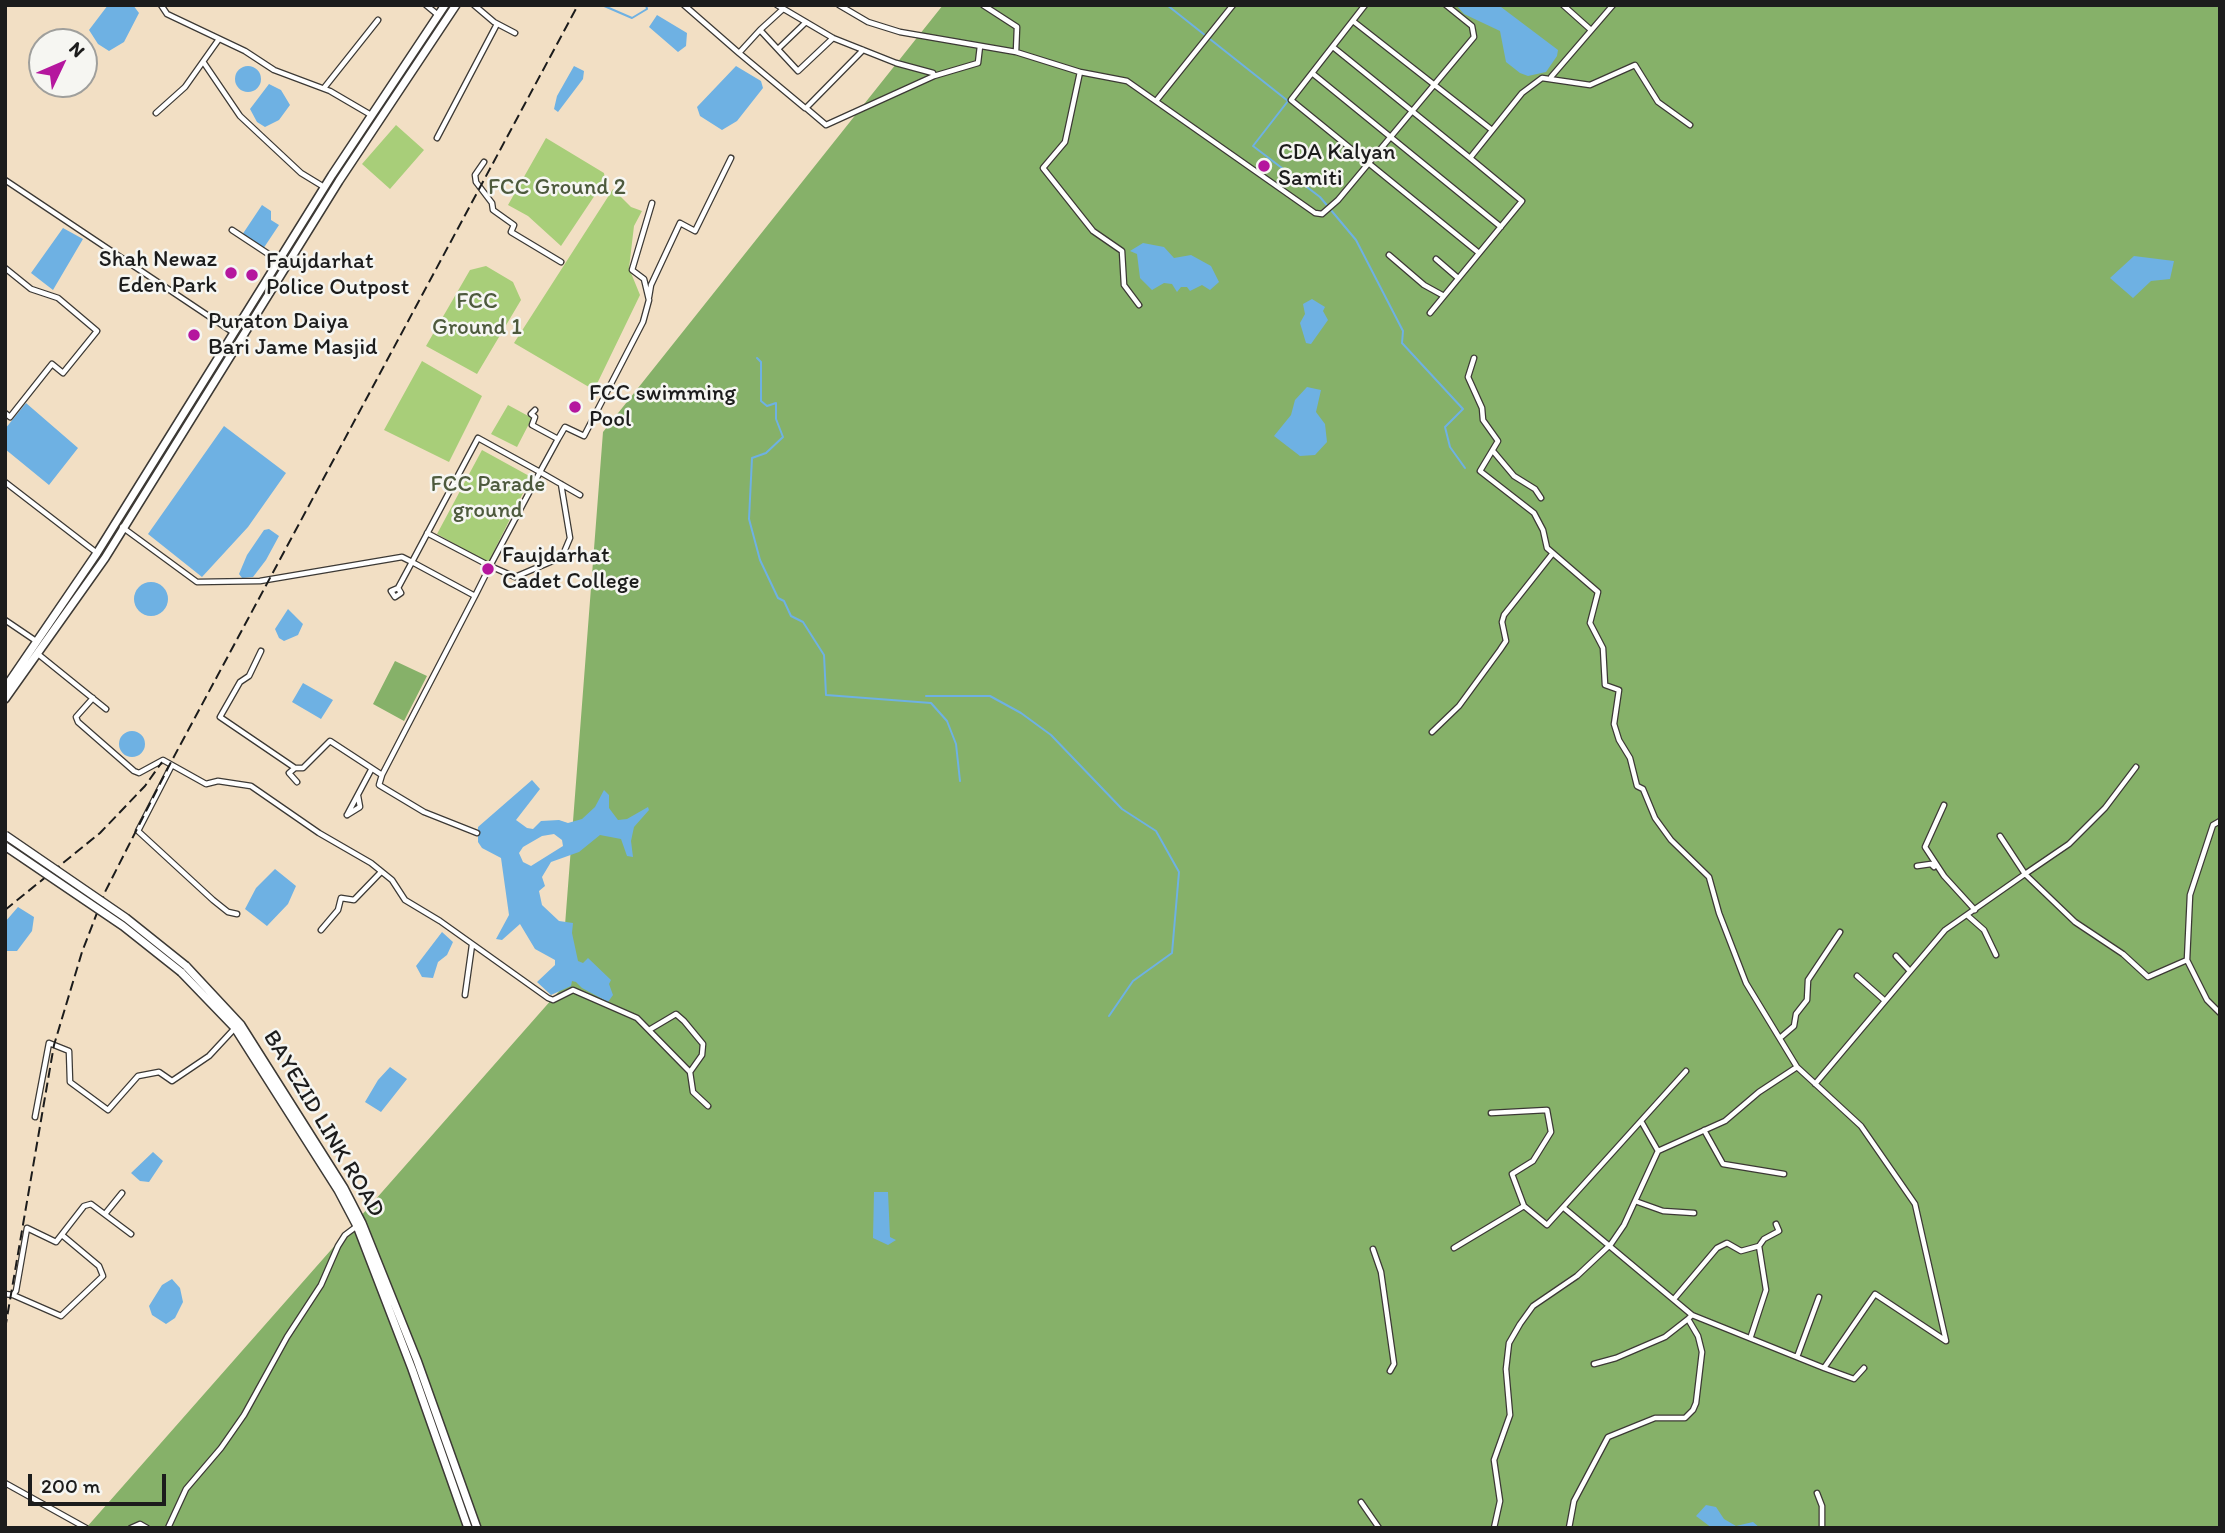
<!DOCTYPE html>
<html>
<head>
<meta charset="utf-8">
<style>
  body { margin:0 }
  #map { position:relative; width:2225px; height:1533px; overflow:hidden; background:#f2dfc4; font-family:Itim,sans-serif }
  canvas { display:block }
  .frame { position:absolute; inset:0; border:7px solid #1c1c1c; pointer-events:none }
  .north { position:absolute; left:28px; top:28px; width:70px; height:70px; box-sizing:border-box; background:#f6f6f2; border:2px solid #9f9f9c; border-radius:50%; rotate:46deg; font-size:19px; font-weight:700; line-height:28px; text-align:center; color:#1c1c1c }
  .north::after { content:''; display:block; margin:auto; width:24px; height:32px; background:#b5179e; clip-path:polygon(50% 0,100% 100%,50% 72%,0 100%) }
  .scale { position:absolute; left:28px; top:1474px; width:138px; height:32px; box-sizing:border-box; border:4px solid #1c1c1c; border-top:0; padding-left:9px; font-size:21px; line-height:24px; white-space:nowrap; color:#1c1c1c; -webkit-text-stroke:5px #f6f6f2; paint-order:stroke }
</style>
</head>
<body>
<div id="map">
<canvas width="2225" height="1533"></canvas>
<div class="frame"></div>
<div class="north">N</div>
<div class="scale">200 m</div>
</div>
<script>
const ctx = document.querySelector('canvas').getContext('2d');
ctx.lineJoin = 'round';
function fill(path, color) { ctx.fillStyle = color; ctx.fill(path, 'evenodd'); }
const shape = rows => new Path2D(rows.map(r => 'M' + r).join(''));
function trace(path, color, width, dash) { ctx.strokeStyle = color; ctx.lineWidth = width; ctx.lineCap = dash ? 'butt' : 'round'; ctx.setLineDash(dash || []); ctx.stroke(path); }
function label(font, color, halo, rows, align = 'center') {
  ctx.font = font + ' Itim,sans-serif'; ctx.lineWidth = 5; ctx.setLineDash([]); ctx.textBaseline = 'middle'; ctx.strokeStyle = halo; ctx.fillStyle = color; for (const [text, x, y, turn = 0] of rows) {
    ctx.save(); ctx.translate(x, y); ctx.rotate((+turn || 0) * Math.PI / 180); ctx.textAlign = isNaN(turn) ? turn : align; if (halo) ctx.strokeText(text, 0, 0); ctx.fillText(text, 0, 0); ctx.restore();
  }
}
const green = shape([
  [396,125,424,150,390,189,362,164],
  [546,138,604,173,605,180,561,246,528,216,508,205],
  [613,189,631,207,642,211,634,226,629,268,640,295,594,390,514,343],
  [486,266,513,282,521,300,477,374,426,346,470,270],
  [422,361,482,396,449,462,384,430],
  [508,405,532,418,517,447,491,434],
  [482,450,531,477,488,563,437,534]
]);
const forest = shape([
  [943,5,2220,5,2220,1528,86,1528,560,990,603,432],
  [395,661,427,676,404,721,373,704]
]);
const water = shape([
  [108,5,133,5,139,13,124,42,109,51,98,44,89,30],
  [1456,5,1501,7,1558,50,1557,56,1546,72,1528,76,1520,73,1506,62,1500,31,1464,14],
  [657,15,687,33,686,46,678,52,649,27],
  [574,66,584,71,583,79,558,112,554,109,557,96],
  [736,66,761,81,763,88,737,121,722,130,700,116,697,107],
  '235 79a13 13 0 1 1 26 0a13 13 0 1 1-26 0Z',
  [269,84,281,90,290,105,279,120,265,127,257,122,250,109],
  [262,205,271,211,271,220,279,225,263,249,242,235],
  [63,228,83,239,53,290,31,273],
  [1143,243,1164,247,1174,258,1191,255,1211,266,1219,282,1210,290,1202,285,1190,291,1187,287,1181,287,1177,292,1172,284,1164,283,1152,290,1140,278,1137,254,1130,251],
  [2134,256,2174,261,2170,279,2151,281,2133,298,2110,278],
  [1312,299,1325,307,1323,311,1328,320,1311,344,1306,343,1300,323,1305,314,1303,304],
  [1307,387,1321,390,1316,412,1325,424,1327,442,1315,455,1300,456,1274,436,1291,415,1295,400],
  [26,403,78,448,49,485,5,449,5,429],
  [224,426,286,473,248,527,202,577,148,534],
  [269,529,279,536,266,560,253,577,242,578,239,574,247,555,264,530],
  '134 599a17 17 0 1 1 34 0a17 17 0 1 1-34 0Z',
  [288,609,303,624,298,635,284,641,279,638,275,629],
  [303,683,333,700,321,719,292,702],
  '119 744a13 13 0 1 1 26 0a13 13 0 1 1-26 0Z',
  [532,780,540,789,516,820,527,828,533,829,541,821,559,820,568,823,582,819,595,807,604,790,609,795,609,808,618,820,627,819,648,807,649,810,634,827,631,841,633,857,627,856,621,839,600,835,579,852,551,862,542,877,545,886,539,891,542,905,559,921,573,923,572,933,578,961,583,963,588,958,611,980,609,984,613,995,608,1002,582,988,576,982,572,981,571,986,551,995,537,982,555,965,555,960,535,949,520,924,502,940,496,939,509,915,501,858,482,848,478,842,478,827],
  [554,834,562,840,563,846,531,866,523,862,519,853,523,847,542,836],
  [275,869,296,886,288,904,267,926,245,909,256,888],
  [18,907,34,917,32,931,17,951,6,951,5,922],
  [442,932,453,942,447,955,438,962,433,978,422,977,416,966],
  [390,1067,407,1079,381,1112,365,1102,378,1080],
  [153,1152,163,1161,149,1182,140,1181,131,1173],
  [874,1192,888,1192,890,1237,896,1240,888,1245,873,1238],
  [172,1279,180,1288,183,1302,175,1318,166,1324,152,1315,149,1306,162,1285],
  [1706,1505,1716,1507,1724,1519,1736,1526,1753,1522,1760,1528,1712,1528,1696,1516]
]);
const stream = shape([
  [602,5,632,18,647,9,646,5],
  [1167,5,1288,101,1253,146,1320,197,1356,240,1403,331,1402,343,1463,409,1445,427,1450,447,1465,468],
  [757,358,761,362,761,401,767,406,776,403,776,419,783,437,766,453,752,458,749,519,760,560,778,598,784,601,791,616,803,622,824,655,826,695,931,703,947,721,956,744,960,781],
  [926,696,990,696,1021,713,1051,735,1122,809,1156,831,1179,872,1172,953,1133,981,1109,1016]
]);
const minor = shape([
  [161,5,167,14,245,51,274,70,330,91,371,115],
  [426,5,438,15],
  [474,5,494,22,515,33],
  [684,5,739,53,760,30],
  [777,5,833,38,896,63,933,73,934,76,978,63,980,46],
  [839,5,868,22,900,32,1016,52,1080,72,1127,81,1315,213,1322,214,1338,200,1474,37,1472,26,1446,5],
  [983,5,1017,27,1016,52],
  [1365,5,1291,100,1479,253],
  [1563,5,1591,30],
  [783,9,760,30,798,71,833,38],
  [1353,21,1492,130],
  [1333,47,1470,158],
  [778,49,805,23],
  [863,50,806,108,826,125,934,76],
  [739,53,805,108],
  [204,63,240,116,301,173,324,187],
  [1080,72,1065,142,1043,168,1093,231,1122,251,1124,285,1139,305],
  [1312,73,1501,227],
  [1551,77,1613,5],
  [324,88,378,20],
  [1156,101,1233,5],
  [156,113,185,87,219,39],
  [437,138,497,24],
  [484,162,475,175,476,182,492,203,493,210,514,225,511,232,561,262],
  [5,180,234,333],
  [232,230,279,261],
  [1389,255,1424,285,1444,296],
  [1436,259,1458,278],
  [5,268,31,289,58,298,97,331,63,373,52,364,10,417,5,413],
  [649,297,651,285,680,223,695,231,731,158],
  [1430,313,1522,201,1470,158,1522,93,1542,78,1590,85,1635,65,1658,102,1690,125],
  [1474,358,1468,377,1482,408,1483,420,1498,441,1480,471,1534,513,1543,530,1547,548,1598,592,1590,623,1603,648,1605,685,1619,690,1614,724,1619,740,1630,758,1637,786,1643,789,1655,818,1671,840,1709,877,1719,913,1746,983,1797,1067,1861,1126,1915,1204,1946,1341,1875,1294,1824,1368,1692,1315,1564,1208],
  [535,410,531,414,535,417,532,425,558,439,565,427,584,436,643,322,649,300,644,279,632,270,652,203],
  [1493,451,1514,476,1535,489,1541,498],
  [5,482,97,553],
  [561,484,570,538,562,557,515,577,490,566,540,472,580,495],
  [122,527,197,582,260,581,402,557,412,562,478,438,540,472,558,439],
  [398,588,401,593,395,597,391,591,398,588,412,562,475,596,490,566,427,533],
  [5,620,36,641],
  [261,651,249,676,240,682,220,717,295,768,303,768,330,741,382,775,475,596],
  [38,654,106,709],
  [93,698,76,717,78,722,134,771,139,773,163,760,206,784,218,781,251,786,319,833,371,863,392,880,405,900,440,921,548,998,553,1000,573,990,637,1018,690,1072,693,1092,708,1106],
  [1432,732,1459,706,1500,650,1506,641,1502,622,1504,615,1553,553],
  [172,765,138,831,213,900,228,912,237,914],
  [295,768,289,773,297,782],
  [382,775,379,785,424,812,477,833],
  [1944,805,1925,847,1944,876,1975,910],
  [347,815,371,770],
  [347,815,360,807,358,796],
  [2000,836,2025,874,2069,844,2105,808,2136,767],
  [1917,866,1931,864,1934,867],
  [1967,915,1984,930,1996,955],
  [321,930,338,910,341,898,354,900,381,872],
  [1896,956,1909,970],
  [2187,960,2190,895,2213,825,2220,821],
  [1857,976,1884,1000],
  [465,995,472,945],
  [649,1030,676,1014,684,1021,703,1044,702,1055,690,1072],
  [1780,1038,1794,1026,1796,1014,1807,1000,1808,980,1840,932],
  [1815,1084,1945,930,2025,874,2075,922,2123,954,2148,977,2187,960,2207,1000,2220,1013],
  [1491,1113,1547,1110,1551,1132,1533,1161,1512,1174,1524,1206],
  [35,1117,49,1043,69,1051,70,1082,108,1110,138,1076,159,1072,172,1081,209,1056,235,1028],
  [1641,1121,1658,1151],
  [1704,1130,1723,1164,1784,1174],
  [1635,1201,1663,1211,1694,1213],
  [105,1214,122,1193],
  [1454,1248,1524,1206,1547,1225,1686,1071],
  [1373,1249,1381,1272,1394,1364,1390,1371],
  [5,1294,13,1295,16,1291,27,1228,56,1242,84,1206,91,1204,131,1234],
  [13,1295,61,1316,103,1276,99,1266,62,1235],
  [1674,1299,1717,1248,1727,1243,1741,1251,1759,1246],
  [1751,1336,1766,1290,1759,1246,1764,1239,1779,1231,1776,1224],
  [1797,1357,1819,1297],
  [1594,1364,1616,1358,1665,1337,1688,1319],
  [1824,1368,1854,1379,1864,1368],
  [5,1483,86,1528],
  [1817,1493,1822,1506,1822,1528],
  [1361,1502,1379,1528],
  [131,1528,140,1524,147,1528],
  [168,1528,186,1489,221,1448,244,1415,287,1337,321,1285,338,1246,345,1235,357,1226],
  [1494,1528,1500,1501,1494,1460,1510,1415,1506,1369,1509,1343,1520,1324,1533,1306,1577,1276,1611,1244,1624,1225,1658,1151,1725,1121,1759,1092,1797,1067],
  [1569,1528,1574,1501,1608,1437,1655,1418,1685,1418,1693,1410,1696,1403,1702,1352,1698,1336,1688,1319,1692,1315]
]);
const primary = shape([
  [186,966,241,1025,344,1188,362,1223,417,1360,477,1528],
  [181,972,235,1028,338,1190,357,1226,412,1369,468,1528]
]);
const trunk = shape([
  [5,688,97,553,332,175,445,5],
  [5,699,105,558,339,181,456,5]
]);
const rail = shape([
  [5,910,100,833,145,786,162,762],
  [5,1329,54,1045,82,952,105,892,170,764,578,5]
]);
const primaryBridge = shape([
  [5,835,126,918,186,966],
  [5,846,123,926,181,972]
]);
const markers = [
  [1264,166,7,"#b5179e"],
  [231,273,7,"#b5179e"],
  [252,275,7,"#b5179e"],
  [194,335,7,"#b5179e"],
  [575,407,7,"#b5179e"],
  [488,569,7,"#b5179e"]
];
const poiNames = [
  ["CDA Kalyan",1278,153],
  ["Samiti",1278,179],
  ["Shah Newaz",217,260,"right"],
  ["Eden Park",217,286,"right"],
  ["Faujdarhat",266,262],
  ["Police Outpost",266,288],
  ["Puraton Daiya",208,322],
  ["Bari Jame Masjid",208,348],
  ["FCC swimming",589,394],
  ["Pool",589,420],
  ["Faujdarhat",502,556],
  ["Cadet College",502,582]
];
const parkNames = [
  ["FCC Ground 2",557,188],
  ["FCC",477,302],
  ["Ground 1",477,328],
  ["FCC Parade",488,485],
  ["ground",488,511]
];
const streetNames = [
  ["BAYEZID LINK ROAD",323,1124,59]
];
fill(green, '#a8ce79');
fill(forest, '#86b169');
fill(water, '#6eb1e3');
trace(stream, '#6eb1e3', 2);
trace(minor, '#3c3935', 7);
trace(primary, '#3c3935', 10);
trace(trunk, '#3c3935', 10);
trace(minor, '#fff', 4.5);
trace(primary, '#fff', 7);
trace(trunk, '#fff', 7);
trace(rail, '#1c1c1c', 2, [10, 5]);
trace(primaryBridge, '#3c3935', 10, []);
trace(primaryBridge, '#fff', 7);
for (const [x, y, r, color] of markers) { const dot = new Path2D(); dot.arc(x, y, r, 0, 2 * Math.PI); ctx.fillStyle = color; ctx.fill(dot); trace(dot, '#f6f6f2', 2.5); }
label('23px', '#1c1c1c', '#f6f6f2', poiNames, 'left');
label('23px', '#4d5a3d', '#f6f6f2', parkNames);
label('23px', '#1c1c1c', '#f6f6f2', streetNames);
</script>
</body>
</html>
